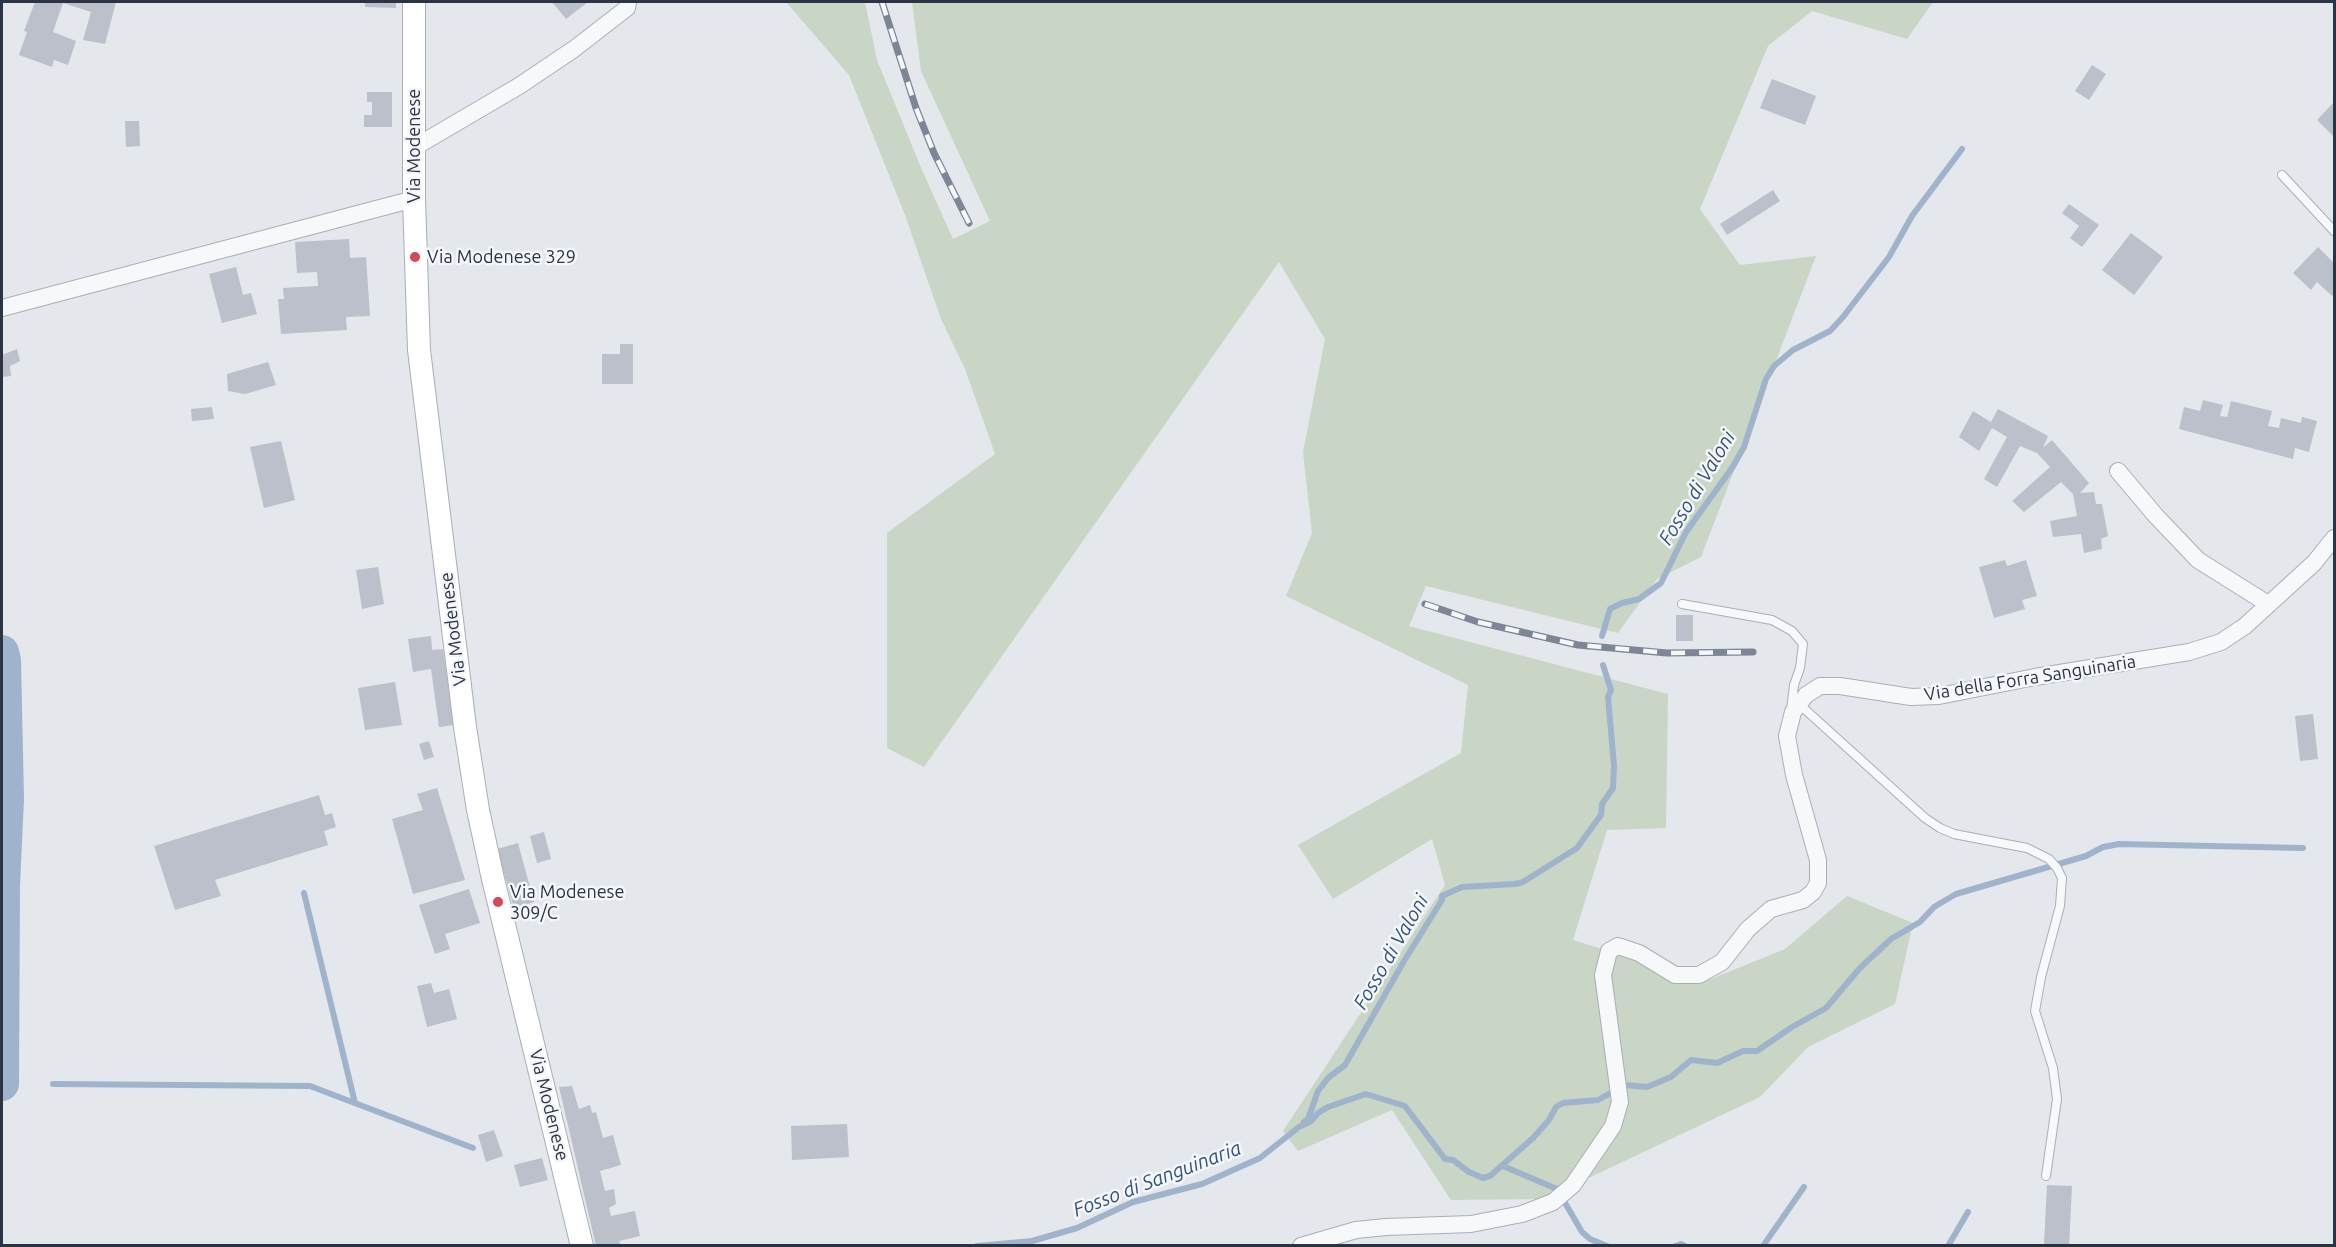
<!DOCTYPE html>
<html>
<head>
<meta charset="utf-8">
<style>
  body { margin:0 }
  #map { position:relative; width:2336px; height:1247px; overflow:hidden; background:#e4e7ec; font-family:Ubuntu,sans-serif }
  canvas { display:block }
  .frame { position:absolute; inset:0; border:3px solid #2b3445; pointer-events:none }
</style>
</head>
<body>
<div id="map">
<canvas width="2336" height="1247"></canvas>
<div class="frame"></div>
</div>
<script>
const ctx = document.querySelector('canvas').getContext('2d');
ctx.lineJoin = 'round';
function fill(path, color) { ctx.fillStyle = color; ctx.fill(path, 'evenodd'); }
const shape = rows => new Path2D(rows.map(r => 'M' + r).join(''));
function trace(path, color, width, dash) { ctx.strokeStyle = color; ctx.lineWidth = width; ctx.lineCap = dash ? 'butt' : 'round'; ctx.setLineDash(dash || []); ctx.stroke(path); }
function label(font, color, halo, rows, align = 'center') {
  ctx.font = font + ' Ubuntu,sans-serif'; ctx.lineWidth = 5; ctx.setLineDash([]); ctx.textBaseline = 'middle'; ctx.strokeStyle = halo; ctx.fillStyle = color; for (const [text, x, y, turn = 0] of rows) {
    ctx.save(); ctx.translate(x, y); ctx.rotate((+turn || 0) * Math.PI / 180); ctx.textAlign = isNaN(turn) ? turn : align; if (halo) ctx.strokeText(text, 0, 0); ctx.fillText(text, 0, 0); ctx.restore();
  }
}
const green = shape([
  [786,2,865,2,877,60,922,170,953,239,990,221,921,71,912,2,1933,2,1907,39,1812,11,1768,46,1700,209,1740,265,1816,256,1701,557,1657,579,1618,633,1426,586,1409,626,1668,694,1666,828,1607,830,1573,940,1706,981,1785,949,1847,896,1913,923,1895,1004,1808,1047,1760,1097,1544,1199,1451,1200,1392,1110,1298,1151,1283,1131,1445,885,1432,839,1333,899,1298,845,1461,753,1468,685,1286,596,1312,533,1303,452,1325,339,1279,262,924,767,887,748,887,533,995,454,965,369,941,319,905,215,849,75]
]);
const stream = shape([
  [1602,636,1610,609,1622,603,1639,599,1661,583,1686,532,1732,468,1744,447,1766,379,1774,366,1793,350,1830,331,1843,317,1889,257,1912,216,1962,149],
  [304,893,355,1103],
  [53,1084,310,1086,473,1148],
  [1304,1122,1308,1119,1318,1091,1328,1078,1345,1065,1404,961,1442,900,1442,896,1462,887,1515,884,1523,882,1577,848,1601,815,1602,804,1613,788,1614,766,1608,697,1611,690,1603,665],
  [1503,1166,1557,1189,1582,1232,1590,1239,1607,1246],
  [977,1246,1032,1241,1077,1228,1133,1202,1202,1184,1260,1158,1299,1127,1311,1121,1318,1113,1328,1107,1366,1094,1405,1106,1445,1159,1453,1160,1469,1172,1483,1178,1490,1176,1533,1138,1549,1120,1556,1107,1563,1103,1598,1100,1625,1085,1647,1087,1671,1077,1691,1060,1717,1063,1743,1051,1757,1051,1792,1027,1826,1008,1860,968,1891,939,1920,922,1934,907,1956,894,2086,856,2103,847,2119,844,2303,848],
  [1675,1246,1681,1244,1685,1246],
  [1763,1246,1804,1187],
  [1948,1246,1968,1212]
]);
const river = shape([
  [2,652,4,660,7,799,3,885,2,1084]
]);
const building = shape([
  [35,2,116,2,105,44,83,40,91,12,63,3,53,32,76,41,68,65,54,60,52,67,19,55,27,32,24,31],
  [365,2,396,2,396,8,365,7],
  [552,2,588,2,566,19],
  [2092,65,2106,74,2089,100,2075,91],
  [1772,79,1816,96,1805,125,1760,108],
  [367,92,392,92,392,127,364,127,364,115,372,115,372,102,367,102],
  [2334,102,2334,137,2317,120],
  [125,121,139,121,140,146,126,147],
  [1773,190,1780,201,1727,235,1720,224],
  [2069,204,2099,225,2082,247,2070,238,2079,226,2062,213],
  [2131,233,2163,257,2134,295,2102,270],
  [349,239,350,258,366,257,370,316,346,317,347,330,281,334,278,299,284,299,283,288,318,286,317,272,297,273,295,242],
  [2318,247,2334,263,2334,294,2332,296,2317,282,2311,290,2293,273],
  [236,267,243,295,251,293,257,314,222,323,209,274],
  [620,344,633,344,633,384,602,384,602,354,620,354],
  [17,349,20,361,10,366,11,376,2,377,2,355],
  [268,362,276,385,245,394,228,391,227,374],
  [2203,400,2223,405,2220,416,2227,417,2231,401,2272,411,2268,426,2279,428,2281,418,2301,423,2302,417,2317,421,2309,452,2295,448,2293,459,2179,429,2184,407,2200,411],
  [212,407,214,419,192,421,191,409],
  [1998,409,2048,436,2043,448,2052,440,2089,483,2080,493,2094,492,2096,504,2102,504,2108,536,2101,539,2102,549,2084,553,2081,534,2053,537,2050,521,2077,516,2073,494,2061,482,2024,512,2012,501,2050,467,2037,453,2020,446,1997,487,1984,479,2007,437,1992,428,1979,451,1959,437,1973,411,1991,422],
  [281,441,295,500,264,508,250,447],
  [2005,560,2007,566,2026,560,2037,596,2022,600,2025,609,1994,618,1979,567],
  [378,567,384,604,362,609,356,570],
  [1676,615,1693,615,1693,641,1676,641],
  [431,636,432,650,443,649,454,725,439,727,431,669,413,672,408,639],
  [395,682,402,725,365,730,358,688],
  [2313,714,2318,759,2300,761,2295,716],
  [429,741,434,757,424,760,419,744],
  [437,788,465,880,413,894,392,819,423,810,417,794],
  [319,795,325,815,332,813,336,827,324,831,328,845,215,880,221,896,175,910,154,846],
  [544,832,551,859,537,863,530,836],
  [518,843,534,902,514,908,497,849],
  [469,889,480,923,445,934,450,949,435,954,419,905],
  [431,983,434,993,449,989,457,1019,427,1027,417,986],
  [572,1086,579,1109,590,1105,592,1113,596,1112,603,1138,613,1135,621,1165,600,1171,605,1191,614,1189,616,1204,609,1208,611,1216,635,1211,640,1236,619,1241,621,1246,596,1246,559,1087],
  [847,1124,849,1157,792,1160,791,1126],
  [494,1130,503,1156,486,1162,478,1135],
  [542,1158,548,1180,520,1187,514,1165],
  [2047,1185,2072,1186,2069,1246,2044,1245]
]);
const lane = shape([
  [2282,175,2334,231],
  [1682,604,1772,620,1792,631,1803,644,1800,668,1794,685,1791,710],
  [1799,704,1925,818,1940,828,1954,834,2027,848,2049,859,2057,868,2062,878,2060,906,2041,977,2035,1011,2053,1068,2057,1099,2046,1176]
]);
const street = shape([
  [415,147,519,86,574,49,627,8,628,2],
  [2,308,414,199],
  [2118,471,2156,516,2198,560,2268,604],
  [1301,1246,1356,1230,1386,1227,1471,1224,1522,1214,1553,1202,1573,1185,1613,1126,1620,1102,1603,975,1609,951,1618,946,1639,953,1675,975,1699,975,1722,962,1748,929,1771,909,1803,900,1813,892,1818,883,1818,860,1794,775,1787,736,1793,712,1806,695,1820,686,1840,686,1911,697,1939,696,2035,677,2189,652,2221,642,2245,626,2314,563,2334,538]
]);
const secondary = shape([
  [414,2,414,199,419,350,465,727,478,810,493,879,582,1246]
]);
const rail = shape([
  [882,2,916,108,934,153,969,223],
  [1425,604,1478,622,1578,645,1667,653,1753,652]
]);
const markers = [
  [415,257,6,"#d1495b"],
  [498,902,6,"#d1495b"]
];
const streetNames = [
  ["Via Modenese",414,146,-90],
  ["Via Modenese",453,629,-97],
  ["Via della Forra Sanguinaria",2030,678,-9],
  ["Via Modenese",549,1105,76]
];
const poiNames = [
  ["Via Modenese 329",427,257],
  ["Via Modenese",510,892],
  ["309/C",510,913]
];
const waterNames = [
  ["Fosso di Valoni",1697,488,-59],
  ["Fosso di Valoni",1391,952,-60],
  ["Fosso di Sanguinaria",1157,1179,-21]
];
fill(green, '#c9d6c5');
trace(stream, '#9fb4cc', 6);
trace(river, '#9fb4cc', 34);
fill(building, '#bbc0ca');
trace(lane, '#a9aeb7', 10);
trace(street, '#a9aeb7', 18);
trace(secondary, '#a9aeb7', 24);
trace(lane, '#f7f8fa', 8);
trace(street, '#f7f8fa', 16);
trace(secondary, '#fff', 22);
trace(rail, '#7d8696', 7);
trace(rail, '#f4f6f9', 4.5, [14]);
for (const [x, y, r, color] of markers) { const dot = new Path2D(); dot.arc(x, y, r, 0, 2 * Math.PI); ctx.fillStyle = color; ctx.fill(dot); trace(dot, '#f4f6f9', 2); }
label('18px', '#2b3445', '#f4f6f9', streetNames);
label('18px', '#2b3445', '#f4f6f9', poiNames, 'left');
label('italic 20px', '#34527a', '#f4f6f9', waterNames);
</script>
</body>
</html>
